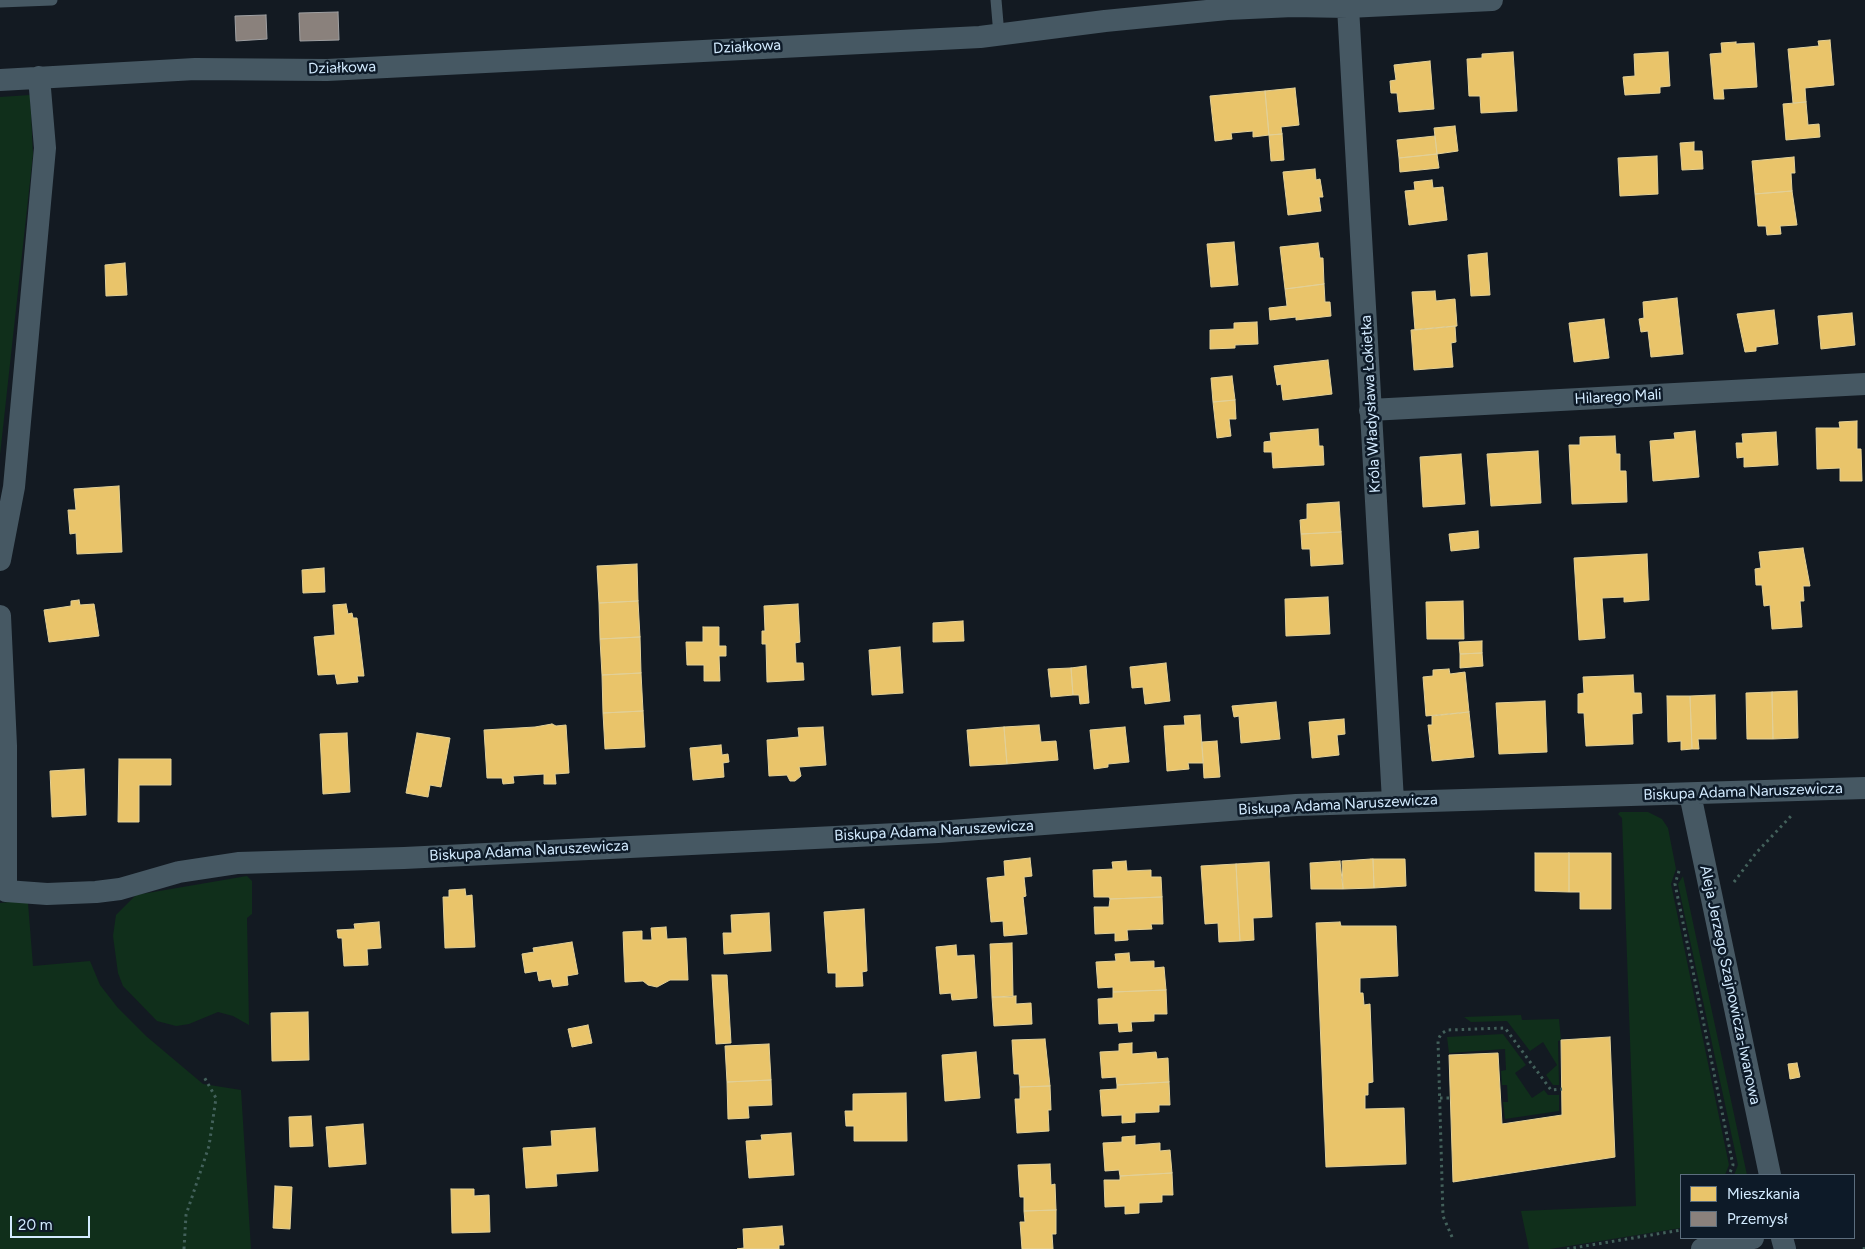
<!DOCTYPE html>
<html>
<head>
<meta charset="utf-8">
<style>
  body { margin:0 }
  #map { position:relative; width:1865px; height:1249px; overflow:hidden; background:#131a22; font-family:Figtree,sans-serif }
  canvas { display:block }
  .legend { position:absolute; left:1680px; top:1174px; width:175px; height:65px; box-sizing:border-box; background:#0d1a28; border:1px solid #5c6e7e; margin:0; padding:6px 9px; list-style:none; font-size:15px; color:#d3ebff }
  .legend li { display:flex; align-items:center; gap:10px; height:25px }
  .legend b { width:25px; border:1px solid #5c6e7e }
  .scale { position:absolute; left:10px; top:1216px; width:80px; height:22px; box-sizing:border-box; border:2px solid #d3ebff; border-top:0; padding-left:6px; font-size:15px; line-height:18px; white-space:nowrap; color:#d3ebff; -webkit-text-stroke:4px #0d1a28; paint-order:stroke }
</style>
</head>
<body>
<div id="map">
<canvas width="1865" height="1249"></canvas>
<ul class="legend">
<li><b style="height:14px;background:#e9c46a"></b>Mieszkania</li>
<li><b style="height:14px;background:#8a817c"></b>Przemysł</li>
</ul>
<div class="scale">20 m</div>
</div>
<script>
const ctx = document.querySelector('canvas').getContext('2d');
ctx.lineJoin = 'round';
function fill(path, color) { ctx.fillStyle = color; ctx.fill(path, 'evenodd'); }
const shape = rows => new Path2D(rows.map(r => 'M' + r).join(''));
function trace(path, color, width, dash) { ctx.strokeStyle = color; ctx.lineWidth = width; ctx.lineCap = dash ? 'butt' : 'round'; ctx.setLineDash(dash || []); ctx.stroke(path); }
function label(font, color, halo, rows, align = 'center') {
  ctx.font = font + ' Figtree,sans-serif'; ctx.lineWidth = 5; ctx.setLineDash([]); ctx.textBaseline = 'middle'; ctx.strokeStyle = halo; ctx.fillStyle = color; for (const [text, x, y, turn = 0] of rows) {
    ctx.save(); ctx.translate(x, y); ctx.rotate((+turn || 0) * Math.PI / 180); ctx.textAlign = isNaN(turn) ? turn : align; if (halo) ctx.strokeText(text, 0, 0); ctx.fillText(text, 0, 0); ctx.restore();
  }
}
const green = shape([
  [30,95,33,154,0,455,0,97],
  [1620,812,1648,812,1662,819,1668,828,1676,869,1671,884,1729,1165,1725,1175,1681,1175,1681,1228,1550,1249,1529,1249,1521,1211,1636,1206,1622,818,1618,814],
  [247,876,252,881,252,914,247,918,249,1025,233,1016,218,1012,189,1024,176,1026,157,1021,123,986,118,973,113,936,116,915,136,895],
  [1683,876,1744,1161,1747,1175,1734,1175,1738,1165,1678,884],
  [20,901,28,903,33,966,90,961,100,985,118,1008,146,1036,203,1084,241,1090,251,1249,0,1249,0,903],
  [1521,1015,1522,1020,1559,1019,1561,1040,1558,1041,1559,1085,1553,1085,1546,1075,1557,1065,1543,1042,1530,1051,1507,1021,1471,1022,1464,1017],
  [1503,1034,1526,1065,1515,1073,1532,1098,1544,1090,1548,1095,1559,1095,1559,1111,1505,1119,1503,1102,1508,1102,1507,1085,1502,1085,1501,1071,1506,1070,1505,1049,1449,1053,1447,1037]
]);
const homes = shape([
  [1830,40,1834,85,1805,88,1806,102,1793,103,1788,49,1819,46,1818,41,1830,40],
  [1736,42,1736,44,1754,43,1757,87,1723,89,1724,99,1714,99,1710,54,1722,53,1721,43,1736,42],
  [1513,52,1517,111,1481,113,1480,96,1469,96,1467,59,1482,58,1482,54,1513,52],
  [1668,52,1670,86,1660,87,1660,93,1625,95,1623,77,1635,76,1634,54,1668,52],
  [1430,61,1434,109,1399,112,1397,93,1391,93,1390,81,1396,80,1394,65,1430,61],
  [1295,88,1299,125,1281,127,1282,134,1269,135,1265,91,1295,88],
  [1265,91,1269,135,1253,137,1253,131,1231,133,1232,139,1215,141,1210,96,1265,91],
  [1806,102,1808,125,1819,124,1820,137,1786,140,1783,104,1806,102],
  [1455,126,1458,151,1437,154,1434,128,1455,126],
  [1282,134,1284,160,1271,161,1269,135,1282,134],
  [1435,136,1437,154,1399,158,1397,140,1435,136],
  [1694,142,1694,151,1702,151,1703,169,1682,170,1680,143,1694,142],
  [1437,154,1439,168,1400,172,1399,158,1437,154],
  [1657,156,1658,194,1620,196,1618,158,1657,156],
  [1794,157,1795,173,1791,173,1792,191,1755,194,1752,161,1794,157],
  [1315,169,1316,180,1320,179,1323,197,1319,197,1321,211,1288,215,1283,172,1315,169],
  [1432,180,1433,188,1443,187,1447,220,1409,225,1405,191,1415,190,1414,182,1432,180],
  [1792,191,1797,225,1780,226,1781,234,1767,235,1766,226,1758,226,1755,194,1792,191],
  [1234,242,1238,285,1211,287,1207,244,1234,242],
  [1318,243,1320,258,1323,258,1324,284,1285,289,1280,247,1318,243],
  [1487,253,1490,295,1471,296,1468,255,1487,253],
  [125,263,127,295,106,296,105,265,125,263],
  [1324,284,1325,302,1330,302,1331,316,1296,320,1296,317,1270,320,1269,308,1287,306,1285,289,1324,284],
  [1435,291,1436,301,1455,299,1457,326,1415,330,1412,292,1435,291],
  [1677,298,1683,354,1651,357,1648,331,1641,332,1639,319,1644,318,1643,302,1677,298],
  [1774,310,1778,344,1756,347,1756,351,1745,352,1737,314,1774,310],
  [1852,313,1855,345,1821,349,1818,316,1852,313],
  [1604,319,1609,358,1574,362,1569,323,1604,319],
  [1257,322,1258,344,1235,345,1235,348,1210,349,1210,330,1234,329,1234,323,1257,322],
  [1455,326,1456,342,1451,343,1453,367,1414,370,1411,330,1455,326],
  [1328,360,1332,394,1283,400,1281,384,1277,385,1274,366,1328,360],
  [1232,376,1235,400,1213,402,1211,378,1232,376],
  [1235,400,1236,419,1229,419,1231,436,1217,438,1213,402,1235,400],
  [1857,421,1857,449,1861,449,1862,481,1840,481,1840,468,1817,469,1816,428,1840,428,1839,422,1857,421],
  [1318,429,1319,446,1323,446,1324,465,1273,468,1272,452,1264,452,1264,442,1271,441,1270,433,1318,429],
  [1695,431,1699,477,1653,481,1650,441,1675,439,1674,433,1695,431],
  [1776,432,1778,465,1744,467,1744,457,1737,458,1736,443,1743,443,1742,434,1776,432],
  [1615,436,1616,454,1620,454,1620,471,1626,471,1627,502,1572,504,1569,445,1580,445,1580,437,1615,436],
  [1538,451,1541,503,1491,506,1487,454,1538,451],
  [1461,454,1465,504,1423,507,1420,457,1461,454],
  [119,486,122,552,77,554,76,533,70,534,68,510,76,510,74,489,119,486],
  [1339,502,1341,532,1301,534,1300,520,1307,519,1307,504,1339,502],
  [1478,531,1479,548,1451,551,1449,534,1478,531],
  [1341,532,1343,564,1311,566,1310,549,1302,549,1301,534,1341,532],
  [1803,548,1810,586,1803,586,1804,601,1800,601,1802,627,1772,629,1770,605,1764,606,1762,585,1756,585,1755,569,1761,568,1759,552,1803,548],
  [1647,554,1649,600,1624,602,1624,597,1602,598,1605,638,1579,640,1574,558,1647,554],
  [637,564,638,601,599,603,597,566,637,564],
  [324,568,325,592,303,593,302,570,324,568],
  [1328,597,1330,634,1286,636,1285,599,1328,597],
  [79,600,80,605,94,604,99,636,49,642,44,610,71,606,71,601,79,600],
  [638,601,640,637,600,639,599,603,638,601],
  [1463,601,1464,639,1427,639,1426,602,1463,601],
  [346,604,348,614,352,613,353,618,357,618,364,676,357,676,358,682,337,684,335,674,318,675,314,637,335,635,333,605,346,604],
  [798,604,800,642,795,643,796,663,803,663,804,680,767,682,766,644,762,644,762,631,765,631,764,606,798,604],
  [963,621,964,641,933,642,933,623,963,621],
  [703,627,719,627,719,646,726,646,726,656,719,656,720,681,704,681,704,665,687,665,686,642,703,642,703,627],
  [640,637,641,673,602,675,600,639,640,637],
  [1482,641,1482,653,1460,654,1459,642,1482,641],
  [900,647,903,693,872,695,869,650,900,647],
  [1482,653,1483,666,1460,668,1460,654,1482,653],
  [1166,663,1170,701,1145,704,1143,687,1132,688,1130,667,1166,663],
  [1086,666,1089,703,1080,704,1079,695,1073,695,1071,668,1086,666],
  [1071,668,1073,695,1051,697,1048,669,1071,668],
  [1449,669,1450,674,1465,672,1469,712,1426,716,1423,677,1433,676,1433,670,1449,669],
  [641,673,643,711,603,713,602,675,641,673],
  [1633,675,1634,693,1641,693,1642,713,1632,714,1633,744,1586,746,1584,713,1578,713,1578,694,1584,693,1583,677,1633,675],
  [1797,691,1798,738,1773,739,1772,692,1797,691],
  [1772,692,1773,739,1747,739,1746,693,1772,692],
  [1715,695,1716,739,1698,739,1699,749,1692,749,1690,696,1715,695],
  [1667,696,1690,696,1692,749,1681,750,1681,741,1668,742,1667,696],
  [1545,701,1547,752,1499,754,1496,703,1545,701],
  [1276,702,1280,739,1241,743,1239,716,1234,717,1232,706,1276,702],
  [643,711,645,747,605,749,603,713,643,711],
  [1469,712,1474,757,1432,761,1428,725,1432,725,1432,716,1469,712],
  [1200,715,1203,763,1188,763,1189,769,1167,771,1164,726,1185,725,1184,716,1200,715],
  [1344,719,1345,734,1337,735,1339,755,1312,758,1309,722,1344,719],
  [552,724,556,726,566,725,569,773,555,774,556,784,544,784,544,774,513,776,514,783,503,784,502,778,487,778,484,730,535,727,552,724],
  [1039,725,1041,742,1056,741,1058,760,1007,764,1004,727,1039,725],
  [823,727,826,765,799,767,801,776,795,781,790,781,787,775,769,776,767,740,799,737,798,728,823,727],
  [1004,727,1007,764,970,766,967,730,1004,727],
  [1125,727,1129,762,1108,764,1108,767,1094,769,1090,730,1125,727],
  [347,733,350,792,323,794,320,734,347,733],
  [417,733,450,738,441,787,430,785,428,797,406,793,417,733],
  [1217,741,1220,777,1204,778,1202,742,1217,741],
  [721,745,722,755,728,754,729,762,723,763,724,777,693,780,690,748,721,745],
  [119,759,171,759,171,785,139,785,139,822,118,822,119,759],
  [84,769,86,815,52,817,50,771,84,769],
  [1535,853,1569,853,1569,892,1535,891,1535,853],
  [1569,853,1611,853,1611,909,1580,909,1580,892,1569,892,1569,853],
  [1030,858,1032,876,1024,877,1026,896,1023,897,1027,934,1004,936,1003,921,991,922,987,878,1005,876,1004,861,1030,858],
  [1371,859,1373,859,1374,888,1343,889,1342,861,1371,859],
  [1373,859,1405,859,1406,886,1374,888,1373,859],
  [1126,861,1127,871,1151,870,1151,877,1161,877,1162,897,1110,899,1109,897,1094,897,1093,870,1113,869,1112,862,1126,861],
  [1340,861,1343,889,1311,889,1310,863,1340,861],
  [1269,862,1272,917,1253,918,1254,940,1240,941,1236,864,1269,862],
  [1236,864,1240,941,1219,942,1218,923,1205,924,1201,866,1236,864],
  [465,889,466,896,472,895,475,947,445,948,443,897,449,897,449,890,465,889],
  [1162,897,1163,924,1151,924,1152,929,1127,930,1128,940,1115,941,1115,933,1095,934,1094,907,1109,907,1110,899,1162,897],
  [864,909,867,971,862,972,863,986,836,987,836,973,828,973,824,912,864,909],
  [769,913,771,951,724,954,723,933,732,933,731,915,769,913],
  [379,922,381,948,367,949,368,965,344,966,342,938,338,938,337,930,355,929,354,924,379,922],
  [1340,922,1341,926,1396,926,1398,976,1360,978,1360,993,1363,993,1364,1005,1370,1004,1373,1082,1368,1083,1368,1095,1365,1095,1365,1109,1404,1108,1406,1164,1326,1167,1316,923,1340,922],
  [666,927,667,939,686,938,688,980,670,980,657,987,648,985,643,981,625,982,623,932,642,931,642,940,652,940,651,928,666,927],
  [572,942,578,974,567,976,568,985,553,987,551,979,539,981,537,971,525,973,522,954,534,952,533,948,572,942],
  [1012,943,1013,997,992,997,990,944,1012,943],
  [956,945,957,956,974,955,977,998,952,1000,951,993,940,994,936,947,956,945],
  [1129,953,1130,962,1154,961,1154,968,1164,967,1166,990,1113,992,1113,987,1098,988,1096,962,1116,961,1115,954,1129,953],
  [712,975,727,975,731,1043,716,1044,712,975],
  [1166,990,1167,1014,1154,1014,1154,1021,1131,1022,1132,1031,1119,1032,1118,1023,1099,1024,1098,999,1113,998,1113,992,1166,990],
  [1016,996,1016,1004,1031,1003,1032,1024,994,1026,992,997,1016,996],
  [308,1012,309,1060,272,1061,271,1013,308,1012],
  [588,1025,592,1043,572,1047,568,1029,588,1025],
  [1610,1037,1615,1157,1453,1182,1449,1055,1498,1053,1502,1124,1562,1115,1561,1040,1610,1037],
  [1045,1039,1050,1086,1020,1087,1019,1074,1014,1074,1012,1040,1045,1039],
  [1132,1043,1132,1054,1156,1052,1157,1059,1168,1058,1169,1082,1117,1085,1116,1077,1102,1078,1100,1052,1119,1051,1119,1044,1132,1043],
  [769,1044,771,1080,727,1082,725,1046,769,1044],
  [976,1052,980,1098,945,1101,942,1055,976,1052],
  [1797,1063,1800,1077,1790,1079,1788,1064,1797,1063],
  [771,1080,772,1105,748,1106,749,1118,728,1119,727,1082,771,1080],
  [1169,1082,1170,1105,1159,1105,1159,1112,1135,1113,1135,1122,1122,1123,1122,1115,1102,1116,1100,1090,1117,1089,1117,1085,1169,1082],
  [1050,1086,1051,1110,1048,1110,1049,1131,1017,1133,1015,1099,1020,1099,1020,1087,1050,1086],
  [906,1093,907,1141,854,1141,854,1126,846,1126,845,1111,853,1111,853,1094,906,1093],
  [311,1116,313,1146,290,1147,289,1117,311,1116],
  [363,1124,366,1164,329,1167,326,1127,363,1124],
  [595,1128,598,1171,556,1174,557,1186,526,1188,523,1148,552,1146,551,1131,595,1128],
  [791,1133,794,1175,749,1178,746,1141,762,1140,761,1135,791,1133],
  [1135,1136,1135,1145,1160,1143,1160,1151,1170,1150,1172,1173,1120,1176,1119,1170,1105,1171,1103,1143,1122,1142,1122,1137,1135,1136],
  [1050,1164,1051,1185,1055,1184,1056,1210,1024,1211,1024,1197,1020,1197,1018,1165,1050,1164],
  [1172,1173,1173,1195,1162,1195,1162,1202,1139,1203,1139,1213,1125,1214,1125,1206,1105,1207,1104,1180,1120,1180,1120,1176,1172,1173],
  [275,1186,292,1187,290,1229,273,1228,275,1186],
  [451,1189,474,1189,474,1196,489,1195,490,1232,452,1233,451,1189],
  [1056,1210,1056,1234,1052,1234,1053,1249,1022,1249,1020,1222,1025,1222,1024,1211,1056,1210],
  [782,1226,784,1245,779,1245,779,1249,737,1249,744,1248,743,1229,782,1226]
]);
const industry = shape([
  [338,12,339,40,300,41,299,13,338,12],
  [266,15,267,39,236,41,235,16,266,15]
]);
const path = shape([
  [1679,871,1675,884,1733,1165,1729,1175],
  [1734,882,1756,853,1792,815],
  [1440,1098,1451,1098],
  [1452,1237,1443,1216,1438,1040,1441,1034,1447,1030,1505,1028,1551,1090,1562,1089],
  [184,1249,186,1215,209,1146,216,1098,203,1075],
  [1567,1249,1681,1230],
  [1863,1249,1865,1248]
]);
const service = shape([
  [996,0,999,35],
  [0,2,52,0]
]);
const minor = shape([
  [1348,7,1393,801],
  [0,80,195,69,327,70,980,37,1105,21,1227,9,1293,6,1348,7,1492,0],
  [1370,410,1865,384],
  [0,560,14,487,45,148,39,77],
  [0,616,6,746,6,891,47,894,96,892,120,889,179,872,238,863,404,858,938,832,1296,805,1865,788],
  [1690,794,1770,1175],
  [1782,1238,1785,1249],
  [1702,1249,1753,1238]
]);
const streetNames = [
  ["Działkowa",747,47,-3],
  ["Działkowa",342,68,-2],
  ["Hilarego Mali",1618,397,-3],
  ["Króla Władysława Łokietka",1371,404,-93],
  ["Biskupa Adama Naruszewicza",1743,792,-2],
  ["Biskupa Adama Naruszewicza",1338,805,-3],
  ["Biskupa Adama Naruszewicza",934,831,-3],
  ["Biskupa Adama Naruszewicza",529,851,-3],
  ["Aleja Jerzego Szajnowicza-Iwanowa",1730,985,78]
];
fill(green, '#102f1b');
fill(homes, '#e9c46a');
trace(homes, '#e2d097', 1);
fill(industry, '#8a817c');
trace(industry, '#a0a1a3', 1);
trace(path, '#43615b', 3, [2.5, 4]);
trace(service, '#465863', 11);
trace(minor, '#465863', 22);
label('15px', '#d3ebff', '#0d1a28', streetNames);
</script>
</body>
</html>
